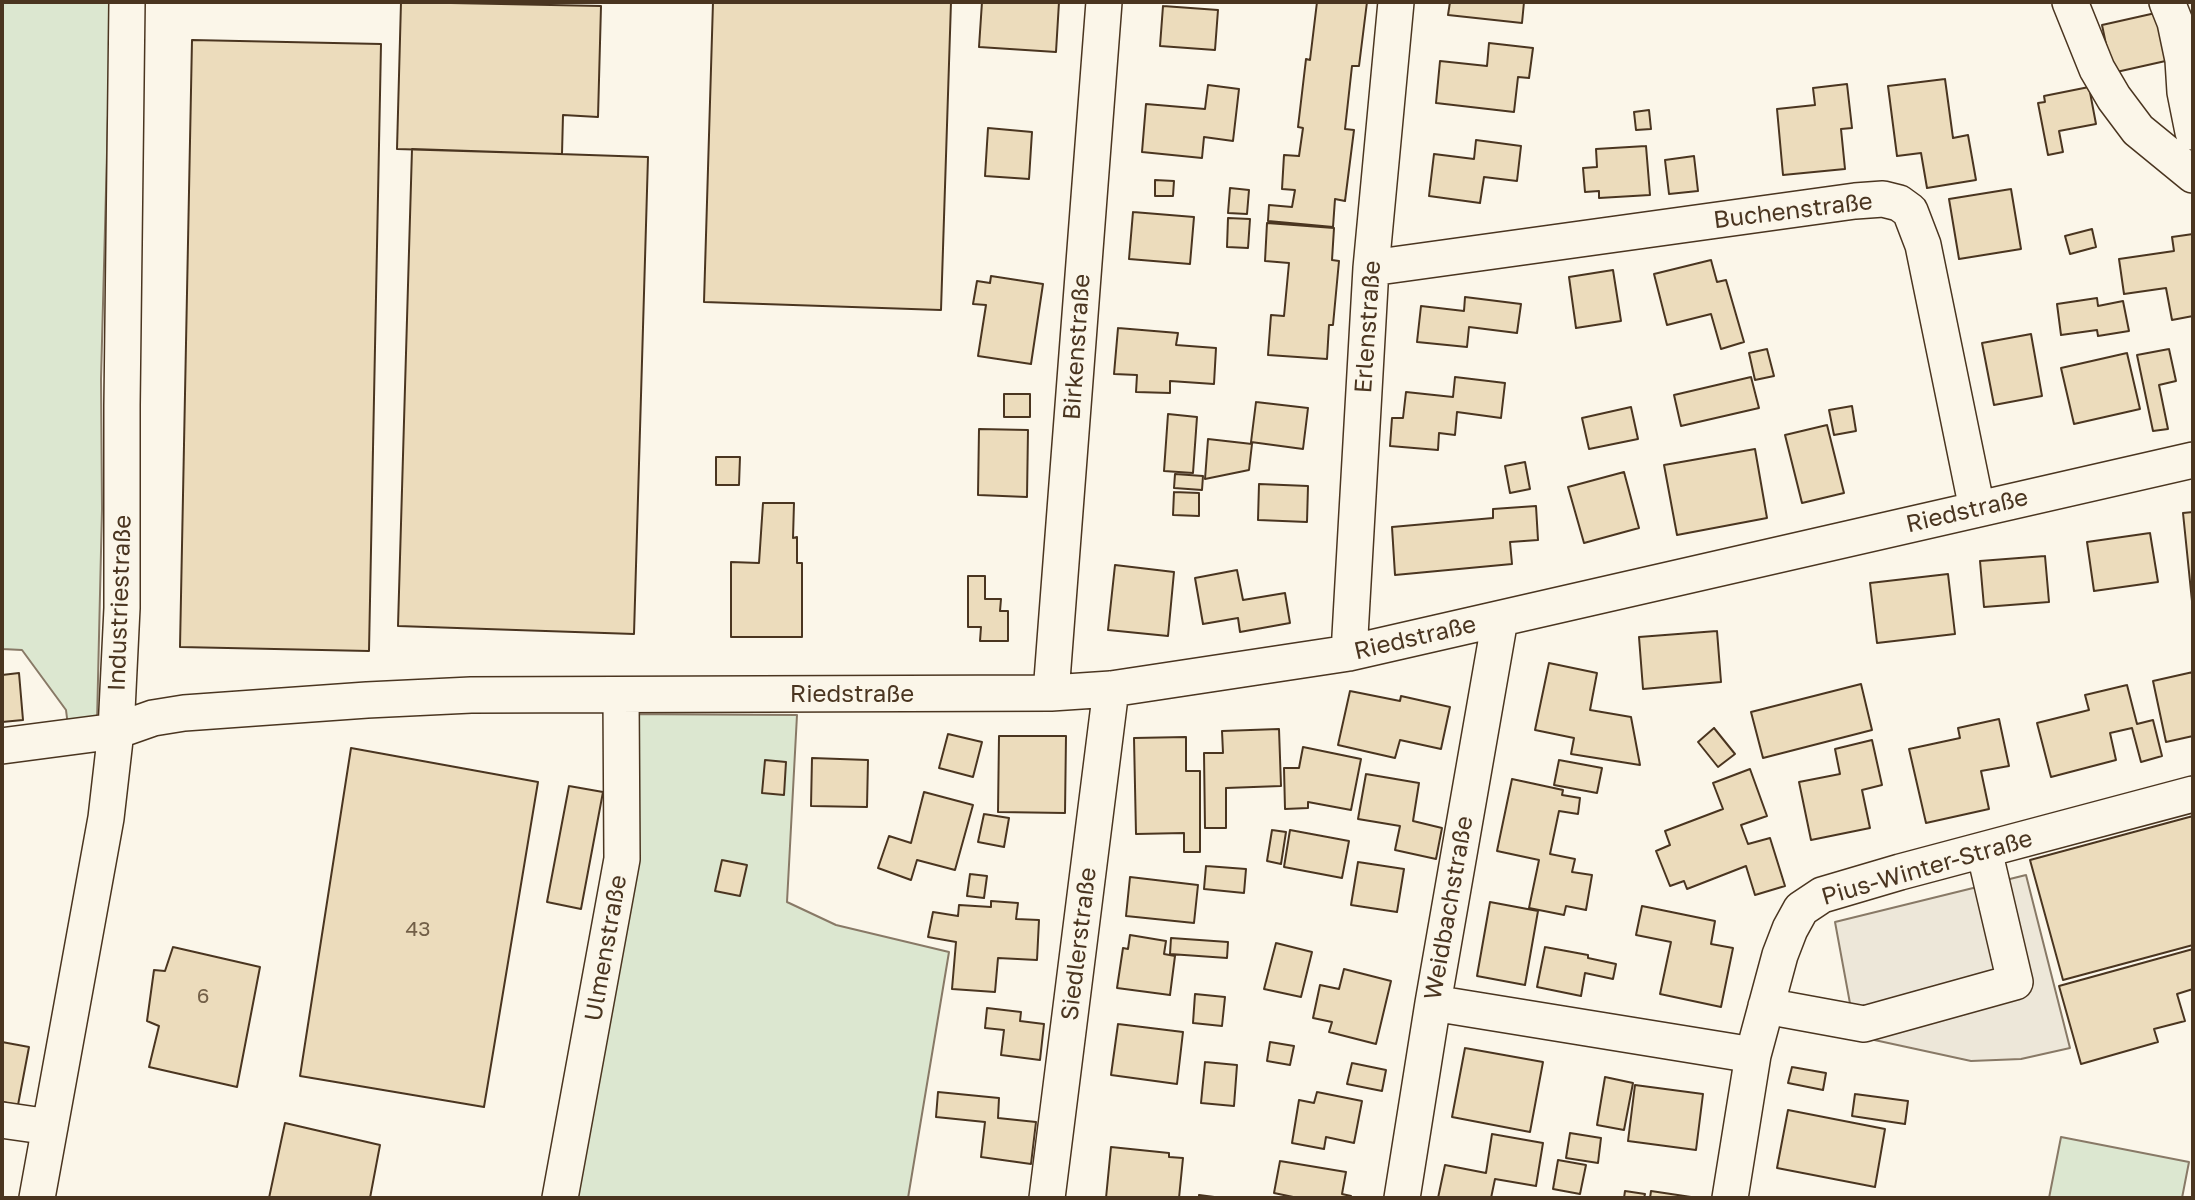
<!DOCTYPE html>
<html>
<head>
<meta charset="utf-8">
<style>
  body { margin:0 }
  #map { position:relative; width:2195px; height:1200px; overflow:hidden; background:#fbf6e9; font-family:"Golos Text",sans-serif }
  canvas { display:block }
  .frame { position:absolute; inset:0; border:4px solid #4a3520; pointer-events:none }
</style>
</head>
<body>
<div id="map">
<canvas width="2195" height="1200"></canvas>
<div class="frame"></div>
</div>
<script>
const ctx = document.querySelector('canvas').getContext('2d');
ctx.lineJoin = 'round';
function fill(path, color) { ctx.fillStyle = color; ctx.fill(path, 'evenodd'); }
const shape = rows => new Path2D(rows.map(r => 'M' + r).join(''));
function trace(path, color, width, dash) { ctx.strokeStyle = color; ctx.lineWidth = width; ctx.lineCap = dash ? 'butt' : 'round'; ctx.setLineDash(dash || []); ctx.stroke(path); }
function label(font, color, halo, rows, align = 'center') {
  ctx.font = font + ' "Golos Text",sans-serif'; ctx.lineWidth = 5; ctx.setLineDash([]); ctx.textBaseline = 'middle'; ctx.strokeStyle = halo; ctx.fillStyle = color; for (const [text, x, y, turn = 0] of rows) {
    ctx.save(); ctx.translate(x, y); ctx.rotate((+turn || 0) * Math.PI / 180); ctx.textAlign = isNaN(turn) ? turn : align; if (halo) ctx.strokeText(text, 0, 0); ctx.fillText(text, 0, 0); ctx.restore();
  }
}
const green = shape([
  [2,2,111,2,101,379,102,509,97,722,68,726,66,710,22,650,2,649,2,2],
  [613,714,797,715,787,902,836,925,949,952,908,1198,543,1198,611,847,613,714],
  [2061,1137,2189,1162,2182,1198,2049,1198,2061,1137]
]);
const parking = shape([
  [2026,875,2070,1048,2021,1059,1971,1061,1856,1036,1835,922,2026,875]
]);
const building = shape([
  [401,2,601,6,598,117,563,115,562,154,397,149,401,2],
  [713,2,951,2,941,310,704,302,713,2],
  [982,2,1059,2,1056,52,979,47,982,2],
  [1317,2,1367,2,1359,66,1352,66,1345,129,1354,130,1345,201,1335,199,1333,227,1268,221,1269,205,1292,207,1295,190,1282,189,1284,155,1299,156,1303,128,1298,127,1306,59,1310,60,1317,2],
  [1450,2,1524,2,1522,23,1448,15,1450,2],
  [1163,6,1218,10,1215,50,1160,46,1163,6],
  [2160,12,2170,60,2112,73,2102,25,2160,12],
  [192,40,381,44,369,651,180,647,192,40],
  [1489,43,1533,48,1529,78,1518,77,1514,112,1436,103,1440,61,1487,66,1489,43],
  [1945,79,1953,138,1968,135,1976,180,1927,188,1921,153,1897,156,1888,86,1945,79],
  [1847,84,1852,128,1841,129,1845,169,1783,175,1777,109,1815,105,1813,88,1847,84],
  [1208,85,1239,89,1233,141,1204,137,1202,158,1142,152,1146,104,1205,109,1208,85],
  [2089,87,2096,124,2059,131,2063,152,2048,155,2038,103,2045,102,2044,96,2089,87],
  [1649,110,1651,129,1636,130,1634,112,1649,110],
  [988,128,1032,132,1029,179,985,176,988,128],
  [1476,140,1521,146,1517,181,1484,177,1480,203,1429,196,1434,154,1474,159,1476,140],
  [1646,146,1650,195,1599,198,1599,191,1585,192,1583,168,1597,167,1596,149,1646,146],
  [412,149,648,157,634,634,398,626,412,149],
  [1694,156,1698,191,1669,194,1665,160,1694,156],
  [1155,180,1174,181,1173,196,1155,196,1155,180],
  [1230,188,1249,190,1247,214,1228,213,1230,188],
  [2011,189,2021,249,1959,259,1949,199,2011,189],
  [1133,212,1194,217,1190,264,1129,259,1133,212],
  [1228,218,1250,219,1248,248,1227,247,1228,218],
  [1267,223,1334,228,1332,260,1339,261,1333,325,1329,325,1327,359,1268,355,1271,315,1284,316,1289,263,1265,261,1267,223],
  [2092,229,2096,247,2070,254,2065,236,2092,229],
  [2193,234,2193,316,2172,320,2166,288,2124,294,2119,259,2174,251,2172,237,2193,234],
  [1711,260,1717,282,1726,280,1744,342,1721,349,1711,314,1667,325,1654,274,1711,260],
  [1613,270,1621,321,1576,328,1569,277,1613,270],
  [991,276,1043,284,1031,364,978,356,986,305,973,304,977,281,990,283,991,276],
  [1465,297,1521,304,1517,333,1469,327,1467,347,1417,342,1421,306,1464,311,1465,297],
  [2097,298,2098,306,2123,301,2129,331,2098,336,2097,330,2061,335,2057,304,2097,298],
  [1118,328,1178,333,1176,345,1216,348,1214,384,1170,381,1170,393,1136,392,1137,375,1114,374,1118,328],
  [2031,334,2042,396,1994,405,1982,343,2031,334],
  [1767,349,1774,376,1755,380,1749,353,1767,349],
  [2169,349,2176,381,2159,385,2168,429,2153,431,2137,355,2169,349],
  [2127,353,2140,409,2074,424,2061,368,2127,353],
  [1455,377,1505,383,1501,418,1457,412,1455,435,1439,433,1438,450,1390,446,1392,418,1403,418,1406,392,1453,397,1455,377],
  [1751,377,1759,408,1681,426,1674,395,1751,377],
  [1004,394,1030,394,1030,417,1004,417,1004,394],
  [1256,402,1308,408,1303,449,1251,442,1256,402],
  [1852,406,1856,431,1834,435,1829,410,1852,406],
  [1631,407,1638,439,1589,449,1582,418,1631,407],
  [1168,414,1197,417,1193,473,1164,471,1168,414],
  [1827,425,1844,493,1802,503,1785,435,1827,425],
  [979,429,1028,430,1027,497,978,495,979,429],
  [1208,439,1252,444,1249,470,1205,479,1208,439],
  [1755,449,1767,518,1677,535,1664,465,1755,449],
  [716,457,740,457,739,485,716,485,716,457],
  [1525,462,1530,489,1510,493,1505,466,1525,462],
  [1624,472,1639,528,1584,543,1568,487,1624,472],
  [1175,474,1203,476,1202,490,1174,488,1175,474],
  [1259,484,1308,486,1307,522,1258,520,1259,484],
  [1174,492,1199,493,1199,516,1173,515,1174,492],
  [763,503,794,503,793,538,797,537,797,563,802,563,802,637,731,637,731,562,759,563,763,503],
  [1536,506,1538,540,1510,542,1512,564,1395,575,1392,527,1493,518,1493,509,1536,506],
  [2193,512,2193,611,2183,513,2193,512],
  [2150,533,2158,582,2094,591,2087,542,2150,533],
  [2045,556,2049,602,1984,607,1980,561,2045,556],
  [1115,565,1174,572,1168,636,1108,630,1115,565],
  [1237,570,1243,600,1285,593,1290,623,1240,632,1238,618,1203,624,1195,578,1237,570],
  [1948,574,1955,634,1877,643,1870,583,1948,574],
  [968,576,985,576,985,599,1001,599,1000,611,1008,611,1008,641,980,641,981,627,968,627,968,576],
  [1717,631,1721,682,1643,689,1639,637,1717,631],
  [1549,663,1597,673,1590,710,1631,717,1640,765,1571,754,1574,738,1535,730,1549,663],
  [2193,672,2193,736,2166,742,2153,681,2193,672],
  [19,673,23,720,2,722,2,675,19,673],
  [1861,684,1872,730,1763,758,1751,712,1861,684],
  [2127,685,2137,724,2153,720,2162,756,2141,762,2132,728,2110,733,2116,760,2051,777,2037,723,2089,710,2085,695,2127,685],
  [1350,691,1400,701,1401,696,1450,707,1441,749,1400,740,1395,758,1338,745,1350,691],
  [1999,719,2009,766,1981,771,1989,809,1926,823,1909,749,1960,738,1958,728,1999,719],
  [1714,728,1735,754,1718,767,1698,742,1714,728],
  [1279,729,1281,786,1226,788,1226,828,1205,828,1204,753,1223,753,1222,731,1279,729],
  [948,734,982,742,973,777,939,768,948,734],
  [999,736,1066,736,1065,813,998,812,999,736],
  [1186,737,1186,771,1200,771,1200,852,1184,852,1184,833,1136,834,1134,738,1186,737],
  [1872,740,1882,785,1862,790,1870,828,1811,840,1799,782,1840,774,1835,749,1872,740],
  [1303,747,1361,759,1351,810,1308,802,1308,808,1285,809,1284,768,1299,768,1303,747],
  [351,748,538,782,484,1107,300,1076,351,748],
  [812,758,868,760,867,807,811,806,812,758],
  [765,760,786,762,784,795,762,793,765,760],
  [1559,760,1602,768,1597,793,1554,785,1559,760],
  [1750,769,1767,816,1741,825,1748,844,1770,838,1785,886,1755,895,1746,866,1687,889,1684,881,1670,886,1656,851,1670,845,1665,831,1723,809,1713,783,1750,769],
  [1366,774,1419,783,1413,821,1442,828,1436,859,1395,850,1400,826,1358,819,1366,774],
  [1512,779,1563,790,1562,795,1580,798,1578,814,1559,811,1550,854,1575,859,1572,872,1592,875,1586,910,1566,906,1564,915,1529,908,1539,860,1497,851,1512,779],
  [569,786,603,792,581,909,547,902,569,786],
  [924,792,973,805,955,870,917,860,911,880,878,868,889,836,911,843,924,792],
  [984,814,1009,818,1004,847,978,842,984,814],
  [2193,816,2193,945,2063,980,2030,860,2193,816],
  [1272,830,1286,832,1281,864,1267,861,1272,830],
  [1290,830,1349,841,1342,878,1284,867,1290,830],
  [722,860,747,865,740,896,715,891,722,860],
  [1358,862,1404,869,1397,912,1351,905,1358,862],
  [1206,866,1246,869,1244,893,1204,889,1206,866],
  [970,874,987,876,984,898,967,896,970,874],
  [1130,877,1198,885,1194,923,1126,916,1130,877],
  [991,901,1018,903,1016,919,1039,920,1037,960,998,958,995,992,952,989,956,942,928,937,933,912,958,916,959,905,991,907,991,901],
  [1490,902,1538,911,1525,985,1477,976,1490,902],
  [1642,906,1715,921,1711,944,1733,948,1721,1007,1660,994,1671,942,1636,935,1642,906],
  [1130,935,1166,941,1164,954,1175,956,1170,995,1117,988,1123,948,1128,949,1130,935],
  [1171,938,1228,942,1227,958,1170,954,1171,938],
  [1276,943,1312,952,1301,997,1264,989,1276,943],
  [173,947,260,967,237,1087,149,1067,159,1026,147,1021,154,970,165,971,173,947],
  [1545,947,1588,955,1588,958,1616,964,1613,979,1585,973,1581,996,1537,987,1545,947],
  [2193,949,2193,989,2177,994,2185,1021,2154,1029,2158,1042,2081,1064,2059,986,2193,949],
  [1344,969,1391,981,1376,1044,1329,1032,1332,1022,1313,1018,1320,985,1339,989,1344,969],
  [1195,994,1225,997,1222,1026,1193,1023,1195,994],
  [987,1008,1021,1012,1020,1021,1044,1024,1040,1060,1001,1055,1004,1030,985,1028,987,1008],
  [1118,1024,1183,1032,1177,1084,1111,1075,1118,1024],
  [2,1042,29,1047,18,1105,2,1102,2,1042],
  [1270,1042,1294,1046,1290,1065,1267,1061,1270,1042],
  [1465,1048,1543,1062,1530,1132,1452,1117,1465,1048],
  [1205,1062,1237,1065,1234,1106,1201,1103,1205,1062],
  [1352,1063,1386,1070,1382,1091,1347,1084,1352,1063],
  [1792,1067,1826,1073,1823,1090,1788,1083,1792,1067],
  [1605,1077,1633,1083,1624,1130,1597,1125,1605,1077],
  [1635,1085,1703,1094,1696,1150,1628,1141,1635,1085],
  [938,1092,999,1098,998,1118,1036,1122,1031,1164,981,1157,985,1122,936,1117,938,1092],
  [1317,1092,1362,1101,1354,1143,1326,1137,1324,1149,1292,1143,1299,1100,1314,1103,1317,1092],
  [1855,1094,1908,1101,1905,1124,1852,1116,1855,1094],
  [1788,1110,1885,1129,1875,1187,1777,1168,1788,1110],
  [285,1123,380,1145,370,1198,269,1198,285,1123],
  [1570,1133,1601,1138,1598,1163,1566,1158,1570,1133],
  [1492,1134,1543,1143,1536,1186,1495,1179,1491,1198,1438,1198,1445,1165,1486,1173,1492,1134],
  [1111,1147,1169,1153,1169,1157,1183,1158,1179,1198,1106,1198,1111,1147],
  [1558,1160,1586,1165,1580,1194,1553,1189,1558,1160],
  [1280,1161,1346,1172,1342,1194,1351,1196,1351,1198,1298,1198,1274,1193,1280,1161],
  [1625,1191,1645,1194,1644,1198,1624,1198,1625,1191],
  [1651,1191,1691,1197,1690,1198,1650,1198,1651,1191],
  [1199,1195,1222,1198,1199,1198,1199,1195]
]);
const minor = shape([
  [2070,2,2097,69,2114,98,2138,130,2193,175],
  [2167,2,2175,22,2183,60],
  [2193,57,2183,60,2185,92,2193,132],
  [1371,268,1855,201,1883,199,1899,203,1910,211,1923,245,1977,509],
  [1349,653,1371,268,1396,2],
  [1051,693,1104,2],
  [2,746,116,731,153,718,184,713,367,700,471,695,1051,693,1111,689,1349,653,2193,460],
  [1433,1003,1753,1055,1780,955,1790,929,1801,909,1822,895,1900,872,2193,794],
  [1766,1006,1864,1024,2015,982,1984,850],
  [2,1120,50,1127],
  [37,1198,106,818,116,731,122,608,122,405,127,2],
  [560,1198,622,859,621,695],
  [1047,1198,1111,689],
  [1402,1198,1433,1003,1500,619],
  [1730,1198,1753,1055]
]);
const numberNames = [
  ["43",418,929],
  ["6",203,996]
];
const streetNames = [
  ["Buchenstraße",1793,211,-7],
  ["Erlenstraße",1368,327,-86],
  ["Birkenstraße",1077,347,-86],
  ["Riedstraße",1967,511,-13],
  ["Industriestraße",120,603,-88],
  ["Riedstraße",1415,638,-13],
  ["Riedstraße",852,694],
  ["Pius-Winter-Straße",1927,868,-16],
  ["Weidbachstraße",1449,908,-80],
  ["Siedlerstraße",1079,944,-83],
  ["Ulmenstraße",606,948,-80]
];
fill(green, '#dce7d0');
trace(green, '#887966', 2);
fill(parking, '#ede7d9');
trace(parking, '#887966', 2);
fill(building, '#ecdcbc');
trace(building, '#4a3520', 2);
trace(minor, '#4a3520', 38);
trace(minor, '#fbf6e9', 35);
label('21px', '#725f47', null, numberNames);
label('24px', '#4a3520', '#fbf6e9', streetNames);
</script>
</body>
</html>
